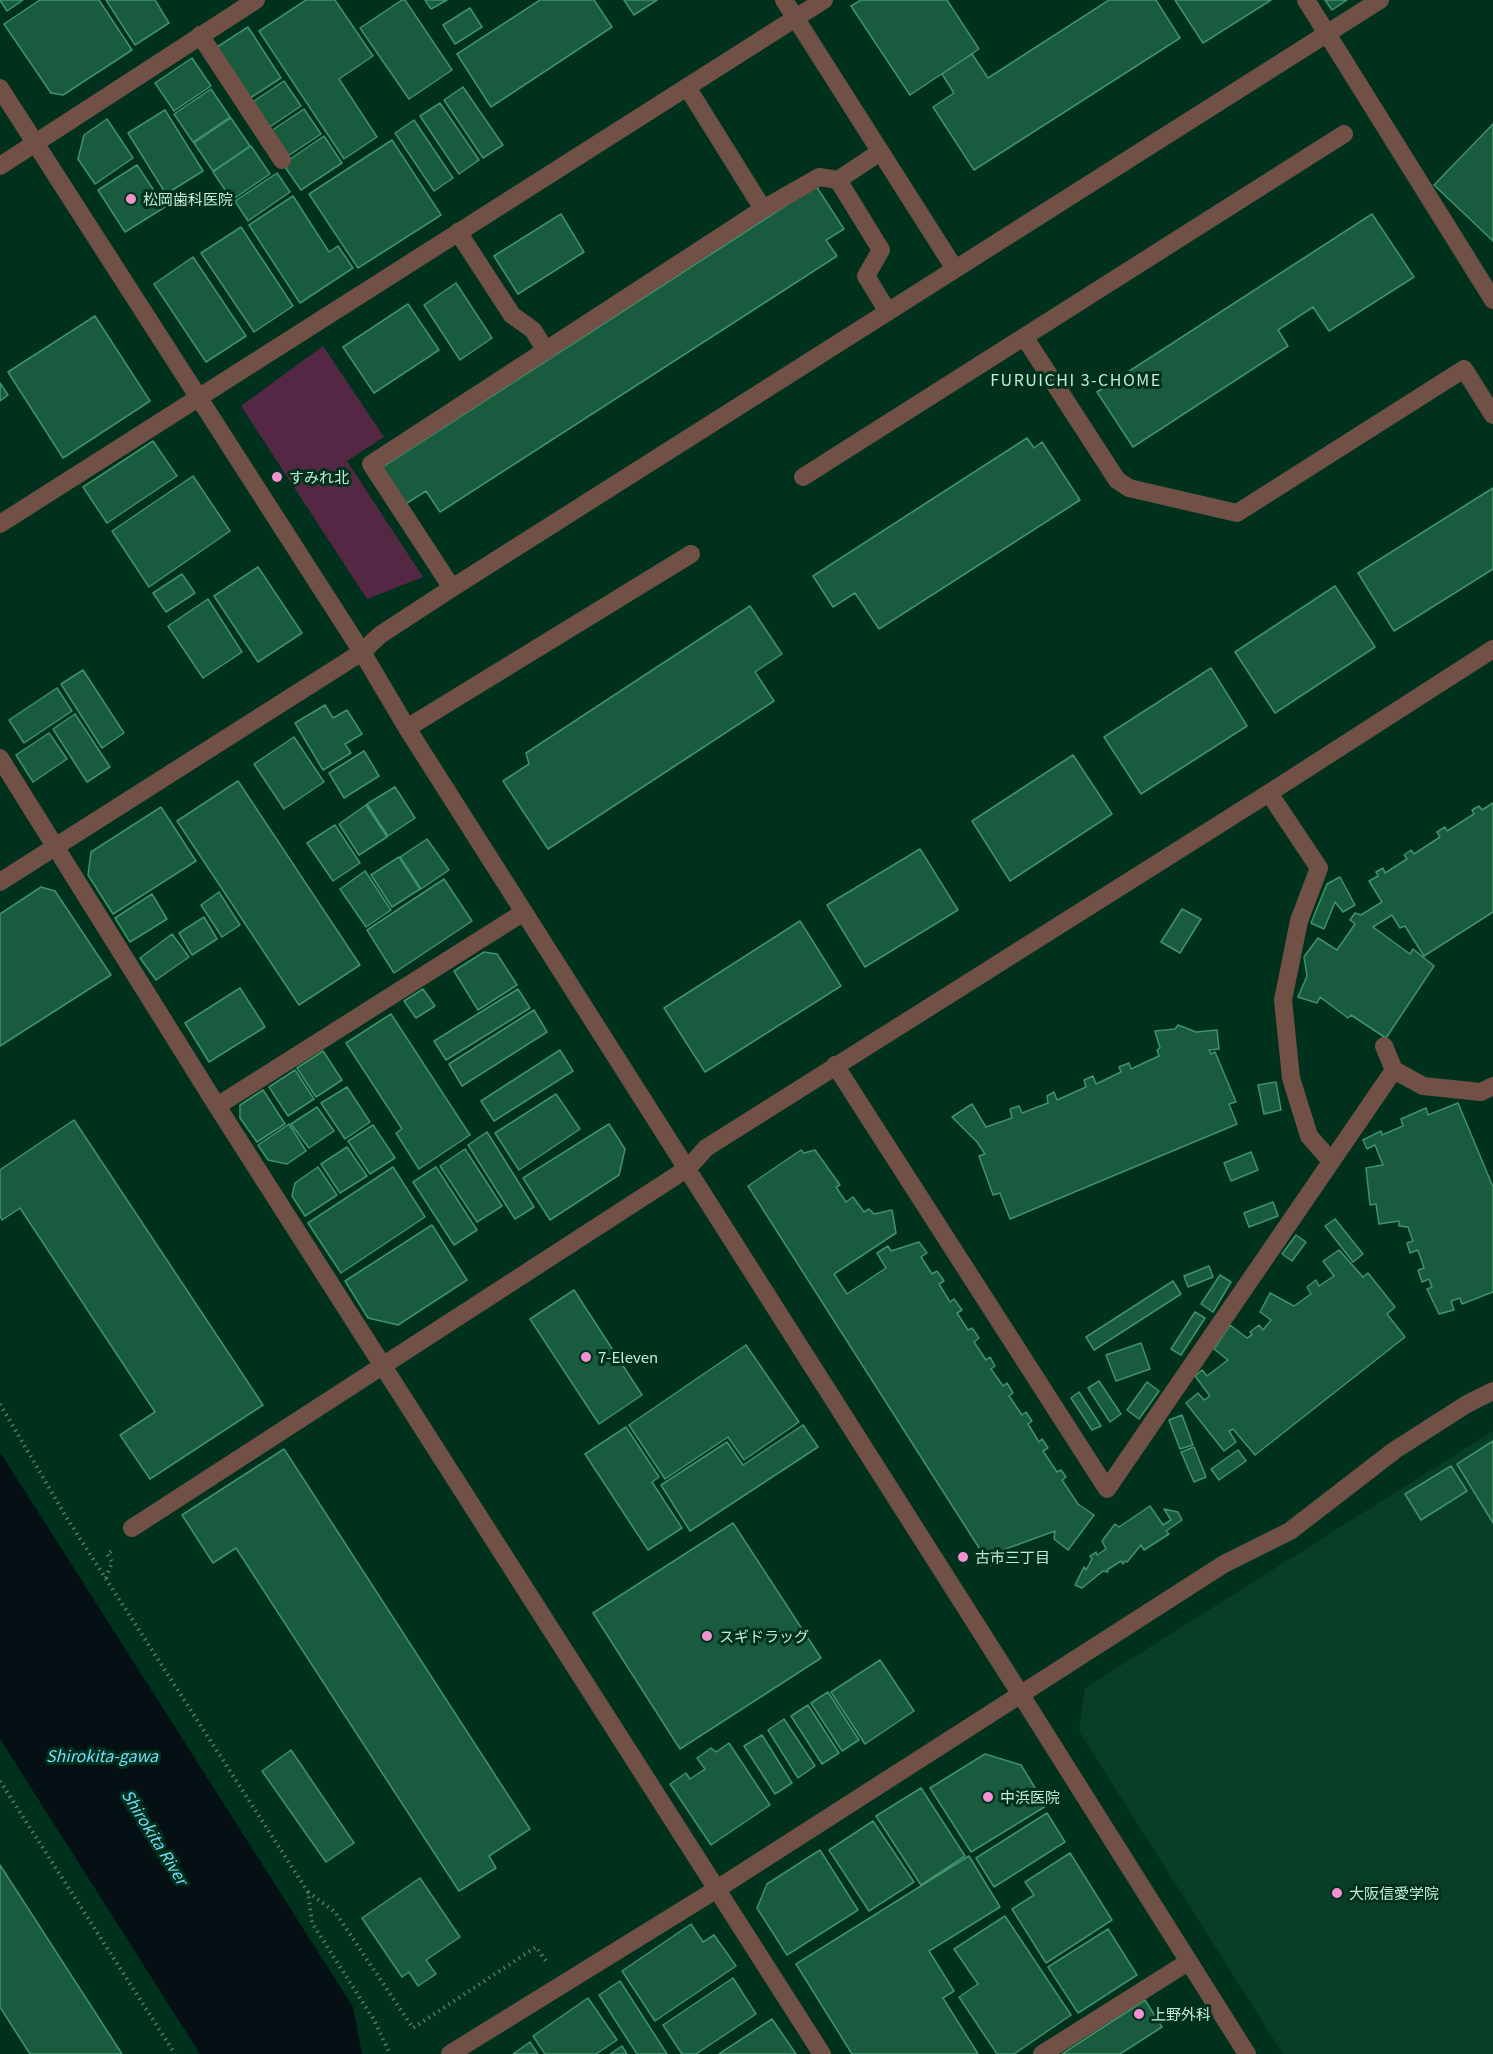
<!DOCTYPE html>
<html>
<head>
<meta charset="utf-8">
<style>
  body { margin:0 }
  canvas { display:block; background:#00311d }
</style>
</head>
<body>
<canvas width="1493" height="2054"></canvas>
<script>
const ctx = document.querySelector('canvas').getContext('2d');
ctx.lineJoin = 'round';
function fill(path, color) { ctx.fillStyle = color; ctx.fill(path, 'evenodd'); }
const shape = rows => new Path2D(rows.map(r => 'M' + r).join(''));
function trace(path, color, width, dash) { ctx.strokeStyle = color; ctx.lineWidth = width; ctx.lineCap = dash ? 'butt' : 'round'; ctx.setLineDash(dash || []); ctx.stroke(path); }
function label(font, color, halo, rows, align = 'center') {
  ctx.font = font + ' Georgia,"Noto Sans JP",serif'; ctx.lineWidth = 6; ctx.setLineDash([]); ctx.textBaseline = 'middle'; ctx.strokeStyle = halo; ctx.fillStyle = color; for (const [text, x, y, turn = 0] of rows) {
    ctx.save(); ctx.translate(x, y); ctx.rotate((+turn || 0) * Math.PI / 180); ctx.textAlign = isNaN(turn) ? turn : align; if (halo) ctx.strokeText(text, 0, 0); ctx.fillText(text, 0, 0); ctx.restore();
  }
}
const built = shape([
  [1493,1431,1493,2054,1283,2054,1079,1731,1085,1688]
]);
const green = shape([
  [323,346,384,437,347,461,423,577,367,599,241,406]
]);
const water = shape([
  [0,1452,353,2007,362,2054,200,2054,0,1739]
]);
const building = shape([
  [0,0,23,0,7,11,0,0],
  [40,0,99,0,132,50,63,95,51,93,4,24,40,0],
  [106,0,155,0,169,23,135,45,106,0],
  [306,0,335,0,373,56,339,79,377,137,344,159,259,31,306,0],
  [402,0,405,0,452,70,409,99,360,28,402,0],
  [425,0,447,0,431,9,425,0],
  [540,0,594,0,612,27,491,107,457,54,540,0],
  [624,0,657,0,634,15,624,0],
  [861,0,947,0,979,49,910,95,851,6,861,0],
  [1109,0,1156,0,1180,38,974,170,933,107,954,93,942,74,972,54,988,78,1109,0],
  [1175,0,1271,0,1203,43,1175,0],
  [1325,0,1347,0,1332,10,1325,0],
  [470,8,482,27,455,44,443,25,470,8],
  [248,27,281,78,250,98,217,47,248,27],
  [192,58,211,86,174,111,155,83,192,58],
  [284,81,301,106,268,128,251,103,284,81],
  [463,87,503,145,483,158,444,100,463,87],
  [211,89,230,117,193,142,174,114,211,89],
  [440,103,479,160,459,174,420,116,440,103],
  [304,109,321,134,288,156,271,131,304,109],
  [165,110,203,171,166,194,128,133,165,110],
  [231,118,250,146,213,171,194,143,231,118],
  [107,119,133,158,95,184,78,159,84,135,107,119],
  [414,120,453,178,434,191,395,133,414,120],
  [1493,124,1493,241,1434,185,1493,124],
  [324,136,342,163,301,190,283,164,324,136],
  [392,140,441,215,358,268,309,194,392,140],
  [251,146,270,174,232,200,213,172,251,146],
  [137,165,165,207,125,232,98,190,137,165],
  [277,173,290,192,248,221,235,201,277,173],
  [816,186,844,229,826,240,837,256,440,512,426,491,404,505,381,468,816,186],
  [293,196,329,252,338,246,353,268,300,303,249,225,293,196],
  [561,214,584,252,518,294,494,256,561,214],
  [1372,214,1414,277,1329,331,1313,307,1278,330,1288,346,1133,447,1097,392,1372,214],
  [241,227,293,306,254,332,201,253,241,227],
  [193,257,246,336,206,362,154,284,193,257],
  [456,283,492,338,460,360,424,305,456,283],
  [408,304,439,350,374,393,343,347,408,304],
  [95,316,150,401,63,458,8,372,95,316],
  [0,383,8,395,0,401,0,383],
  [1027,438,1034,448,1042,442,1080,500,879,629,855,593,833,607,813,576,1027,438],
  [153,441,177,476,107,523,83,487,153,441],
  [193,476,230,531,149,587,112,531,193,476],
  [1493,488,1493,569,1394,631,1358,573,1493,488],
  [258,567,302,633,258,662,214,596,258,567],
  [182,574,195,593,166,612,153,593,182,574],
  [1335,586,1375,647,1275,713,1235,652,1335,586],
  [208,599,242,652,203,678,168,626,208,599],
  [750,606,782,654,755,672,774,701,548,849,503,781,529,764,526,753,750,606],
  [1211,668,1247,726,1141,794,1104,737,1211,668],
  [83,670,124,733,102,748,61,684,83,670],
  [57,688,72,711,24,743,9,720,57,688],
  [325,705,333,718,347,710,362,734,345,744,351,753,323,770,295,723,325,705],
  [75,714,110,767,87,782,53,729,75,714],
  [49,733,67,759,33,782,16,755,49,733],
  [294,737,324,782,284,809,254,764,294,737],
  [364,751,379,776,344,798,329,773,364,751],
  [1073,755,1112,814,1010,881,972,821,1073,755],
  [238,781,360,965,299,1005,177,821,238,781],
  [395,787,415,818,388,836,367,804,395,787],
  [1493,803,1493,912,1424,956,1405,926,1400,928,1392,915,1373,927,1410,954,1413,949,1434,966,1386,1038,1351,1015,1348,1018,1320,997,1317,1003,1298,997,1307,976,1304,957,1318,938,1337,950,1355,924,1350,920,1355,913,1361,915,1382,902,1369,881,1378,876,1376,872,1383,868,1385,873,1407,859,1404,855,1411,850,1414,854,1440,837,1437,832,1445,827,1447,831,1474,814,1472,810,1479,806,1482,810,1493,803],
  [366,805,387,837,359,855,339,824,366,805],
  [161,807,196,861,113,914,88,875,91,852,161,807],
  [335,825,360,863,333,881,307,843,335,825],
  [427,839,449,870,421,889,400,857,427,839],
  [920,849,958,910,865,967,827,905,920,849],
  [399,857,420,889,392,907,371,875,399,857],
  [365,871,391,910,366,927,340,889,365,871],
  [1340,877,1355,905,1343,912,1335,902,1324,929,1311,923,1327,884,1340,877],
  [444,879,472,921,394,973,367,930,444,879],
  [41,887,55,891,111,975,0,1046,0,914,41,887],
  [219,892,240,925,222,937,201,905,219,892],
  [152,894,167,919,130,942,115,918,152,894],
  [1182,909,1201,919,1180,953,1161,942,1182,909],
  [204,917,217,939,192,955,179,933,204,917],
  [800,921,841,986,705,1072,664,1008,800,921],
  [172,934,189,957,156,980,140,958,172,934],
  [484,952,497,954,517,985,478,1010,454,971,484,952],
  [240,988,265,1027,209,1062,185,1023,240,988],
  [423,989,435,1006,416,1018,404,1001,423,989],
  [518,989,530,1008,446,1060,434,1041,518,989],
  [534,1010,547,1032,462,1086,449,1064,534,1010],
  [391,1014,470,1135,419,1169,396,1133,402,1129,346,1043,391,1014],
  [1178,1025,1196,1032,1217,1030,1219,1049,1209,1050,1211,1054,1215,1052,1236,1102,1229,1104,1237,1124,1010,1219,1000,1193,993,1195,979,1156,985,1154,977,1142,952,1117,972,1104,986,1127,1012,1118,1010,1109,1019,1106,1022,1113,1048,1103,1047,1096,1054,1092,1057,1100,1086,1087,1084,1080,1093,1076,1096,1084,1121,1072,1119,1067,1129,1063,1131,1069,1159,1056,1157,1050,1160,1048,1155,1031,1175,1029,1178,1025],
  [560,1050,573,1071,494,1121,481,1101,560,1050],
  [323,1051,342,1080,316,1097,297,1068,323,1051],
  [295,1070,314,1099,288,1116,269,1087,295,1070],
  [1276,1082,1281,1110,1264,1114,1258,1085,1276,1082],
  [347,1087,370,1122,345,1139,321,1103,347,1087],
  [263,1090,285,1124,257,1142,240,1118,240,1105,263,1090],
  [556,1094,580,1129,519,1170,495,1133,556,1094],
  [1458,1103,1493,1187,1493,1292,1462,1304,1460,1298,1451,1301,1454,1310,1439,1314,1427,1289,1432,1287,1429,1279,1422,1282,1418,1270,1424,1268,1418,1250,1410,1253,1407,1243,1413,1241,1408,1227,1399,1226,1399,1221,1379,1224,1376,1204,1370,1205,1366,1168,1383,1165,1375,1145,1367,1149,1363,1140,1381,1131,1382,1135,1403,1126,1401,1119,1426,1108,1428,1115,1458,1103],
  [317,1107,334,1131,309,1148,291,1124,317,1107],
  [74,1120,263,1405,150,1479,120,1435,155,1412,20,1208,2,1220,0,1216,0,1170,74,1120],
  [289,1124,306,1151,287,1164,268,1160,258,1145,289,1124],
  [609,1124,625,1149,619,1175,550,1220,523,1178,609,1124],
  [373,1125,395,1158,370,1174,348,1141,373,1125],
  [487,1132,534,1207,515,1219,468,1145,487,1132],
  [347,1147,367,1176,340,1193,321,1164,347,1147],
  [465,1149,502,1206,477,1222,440,1166,465,1149],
  [801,1150,804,1153,815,1150,840,1185,836,1187,846,1202,853,1197,864,1212,869,1209,874,1214,892,1210,896,1233,834,1274,847,1294,886,1268,877,1253,888,1246,891,1251,919,1242,927,1253,921,1257,932,1274,937,1271,944,1281,939,1284,950,1302,954,1299,962,1310,957,1313,968,1330,972,1328,979,1338,974,1342,986,1360,990,1357,995,1366,991,1369,1003,1386,1007,1383,1013,1393,1009,1396,1022,1415,1026,1412,1032,1421,1028,1424,1039,1442,1042,1439,1048,1448,1043,1451,1057,1472,1061,1470,1066,1477,1062,1480,1078,1504,1094,1515,1068,1550,1054,1539,1055,1531,1000,1551,1003,1559,990,1565,748,1186,801,1150],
  [1251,1152,1258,1170,1231,1181,1224,1163,1251,1152],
  [318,1167,337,1195,305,1216,292,1196,295,1183,318,1167],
  [393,1167,425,1217,341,1273,308,1223,393,1167],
  [436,1167,477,1230,454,1245,413,1182,436,1167],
  [1273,1202,1278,1216,1249,1227,1244,1213,1273,1202],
  [1335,1219,1363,1254,1353,1262,1325,1226,1335,1219],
  [432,1225,467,1280,398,1325,368,1318,345,1281,432,1225],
  [1296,1235,1306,1242,1292,1261,1282,1254,1296,1235],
  [1339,1250,1363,1277,1368,1273,1395,1307,1387,1314,1405,1337,1255,1455,1233,1429,1229,1431,1236,1442,1224,1451,1186,1403,1198,1393,1204,1400,1210,1396,1195,1376,1202,1370,1207,1376,1228,1360,1214,1349,1230,1325,1247,1338,1252,1335,1250,1332,1259,1325,1263,1330,1271,1320,1260,1312,1270,1293,1294,1306,1311,1294,1307,1287,1316,1280,1319,1286,1334,1276,1323,1261,1339,1250],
  [1209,1266,1213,1277,1188,1287,1184,1276,1209,1266],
  [1220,1275,1231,1282,1213,1312,1201,1304,1220,1275],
  [1173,1281,1181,1294,1094,1350,1086,1337,1173,1281],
  [574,1290,642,1395,599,1424,530,1319,574,1290],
  [1195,1312,1205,1318,1181,1355,1171,1349,1195,1312],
  [1141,1343,1150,1369,1116,1381,1106,1355,1141,1343],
  [746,1345,799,1422,744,1460,728,1437,665,1479,629,1425,746,1345],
  [1099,1381,1121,1414,1110,1422,1088,1388,1099,1381],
  [1147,1382,1159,1391,1139,1419,1127,1410,1147,1382],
  [1079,1392,1101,1426,1092,1430,1071,1398,1079,1392],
  [1182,1415,1193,1445,1180,1449,1169,1420,1182,1415],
  [803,1425,818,1447,690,1531,661,1485,727,1442,743,1465,803,1425],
  [626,1427,659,1477,652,1482,682,1528,648,1550,585,1454,626,1427],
  [1493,1441,1493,1523,1457,1464,1493,1441],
  [1194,1447,1206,1477,1194,1482,1181,1452,1194,1447],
  [284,1449,530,1829,489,1856,496,1868,459,1891,236,1548,213,1563,182,1515,284,1449],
  [1238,1450,1246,1461,1219,1480,1211,1469,1238,1450],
  [1451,1466,1467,1491,1421,1520,1405,1494,1451,1466],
  [1150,1506,1163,1525,1171,1520,1164,1509,1178,1512,1182,1520,1166,1531,1169,1534,1144,1550,1141,1545,1127,1562,1125,1561,1123,1564,1121,1561,1107,1570,1108,1572,1103,1571,1082,1588,1075,1585,1084,1567,1086,1570,1092,1559,1090,1556,1096,1552,1097,1555,1106,1549,1102,1541,1115,1524,1119,1527,1150,1506],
  [733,1523,821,1658,680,1749,593,1613,733,1523],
  [880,1660,914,1711,865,1744,831,1692,880,1660],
  [828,1692,859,1740,842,1751,811,1703,828,1692],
  [808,1705,839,1753,822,1764,791,1716,808,1705],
  [784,1719,815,1766,798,1778,768,1730,784,1719],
  [762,1735,792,1783,775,1794,744,1746,762,1735],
  [729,1743,770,1805,711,1845,670,1784,686,1773,690,1779,705,1769,697,1758,711,1748,716,1752,729,1743],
  [291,1750,354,1843,326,1862,262,1771,291,1750],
  [985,1754,1021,1765,1046,1806,971,1852,930,1788,985,1754],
  [921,1788,965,1856,921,1885,876,1816,921,1788],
  [1047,1813,1065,1842,994,1887,976,1858,1047,1813],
  [873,1821,914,1882,869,1911,829,1850,873,1821],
  [820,1850,858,1910,787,1955,757,1908,767,1884,820,1850],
  [1070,1853,1112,1920,1046,1963,1012,1909,1034,1895,1025,1882,1070,1853],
  [969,1856,1000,1907,929,1951,954,1991,943,1998,978,2054,852,2054,796,1964,969,1856],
  [0,1865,122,2054,30,2054,0,2007,0,1865],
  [420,1878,460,1937,426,1960,436,1974,418,1986,409,1972,402,1977,362,1918,420,1878],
  [1005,1916,1071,2015,1014,2054,997,2054,959,1997,978,1984,954,1949,1005,1916],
  [691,1924,703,1942,714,1935,736,1966,655,2021,622,1971,691,1924],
  [1108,1929,1137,1975,1078,2013,1048,1967,1108,1929],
  [733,1978,756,2014,696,2054,682,2054,663,2025,733,1978],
  [620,1981,667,2054,637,2054,599,1995,620,1981],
  [588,1998,617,2040,596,2054,545,2054,533,2036,588,1998],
  [1145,2000,1162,2027,1120,2054,1062,2054,1145,2000],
  [772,2019,796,2054,719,2054,772,2019],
  [530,2042,538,2054,513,2054,530,2042],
  [622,2046,627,2054,610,2054,622,2046]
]);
const path = shape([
  [0,1404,68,1520,308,1892,312,1923,374,2020,390,2054],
  [106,1578,112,1562,107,1554,113,1550],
  [0,1781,175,2054],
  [308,1892,335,1912,413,2028,536,1947,546,1961]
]);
const minor = shape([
  [784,0,955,269],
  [1306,0,1493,300],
  [200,35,282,160],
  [687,87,763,209],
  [0,88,362,652,407,728,1021,1695,1247,2054],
  [0,166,256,0],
  [838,180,880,152],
  [458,232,512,315,533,330,546,351],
  [1025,338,1117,480,1129,488,1237,513,1464,369,1493,415],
  [803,477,1344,134],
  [0,524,824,0],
  [452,588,371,464,763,209,819,177,838,180,881,250,866,276,888,312],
  [407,728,691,554],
  [0,758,217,1106,822,2054],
  [1269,793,1319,868,1299,921,1283,1000,1291,1078,1309,1136,1331,1161],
  [0,882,362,652,380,635,452,588,1380,0],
  [1384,1046,1394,1070,1423,1086,1481,1092,1493,1086],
  [835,1065,1107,1489,1394,1070],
  [217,1106,524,912],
  [132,1528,688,1168,706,1148,1269,793,1493,649],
  [450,2054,717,1889,1224,1564,1290,1531,1395,1450,1467,1404,1493,1391],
  [1042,2054,1188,1962]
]);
const markers = [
  [131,199,6,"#f491d3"],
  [277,477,6,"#f491d3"],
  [586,1357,6,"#f491d3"],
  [963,1557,6,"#f491d3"],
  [707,1636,6,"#f491d3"],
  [988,1797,6,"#f491d3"],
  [1337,1893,6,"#f491d3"],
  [1139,2014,6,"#f491d3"]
];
const poiNames = [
  ["松岡歯科医院",143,199],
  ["すみれ北",289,477],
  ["7-Eleven",598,1357],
  ["古市三丁目",975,1557],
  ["スギドラッグ",719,1636],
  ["中浜医院",1000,1797],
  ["大阪信愛学院",1349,1893],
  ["上野外科",1151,2014]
];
const neighbourhoodNames = [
  ["FURUICHI 3-CHOME",1076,380]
];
const waterNames = [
  ["Shirokita-gawa",102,1756],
  ["Shirokita River",155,1837,58]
];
fill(built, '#083e28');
fill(green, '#542745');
fill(water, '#041014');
fill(building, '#185b3e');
trace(building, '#3f936c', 1.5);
trace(path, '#507d68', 4, [1.5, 4.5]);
trace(minor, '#715146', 18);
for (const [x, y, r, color] of markers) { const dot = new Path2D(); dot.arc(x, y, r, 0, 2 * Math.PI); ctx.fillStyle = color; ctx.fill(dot); trace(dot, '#00311d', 2); }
label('15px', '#c4ebd5', '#00311d', poiNames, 'left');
ctx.letterSpacing = '1.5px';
label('16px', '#c4ebd5', '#00311d', neighbourhoodNames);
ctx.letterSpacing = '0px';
label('italic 16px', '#73dcfc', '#00311d', waterNames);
</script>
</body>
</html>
